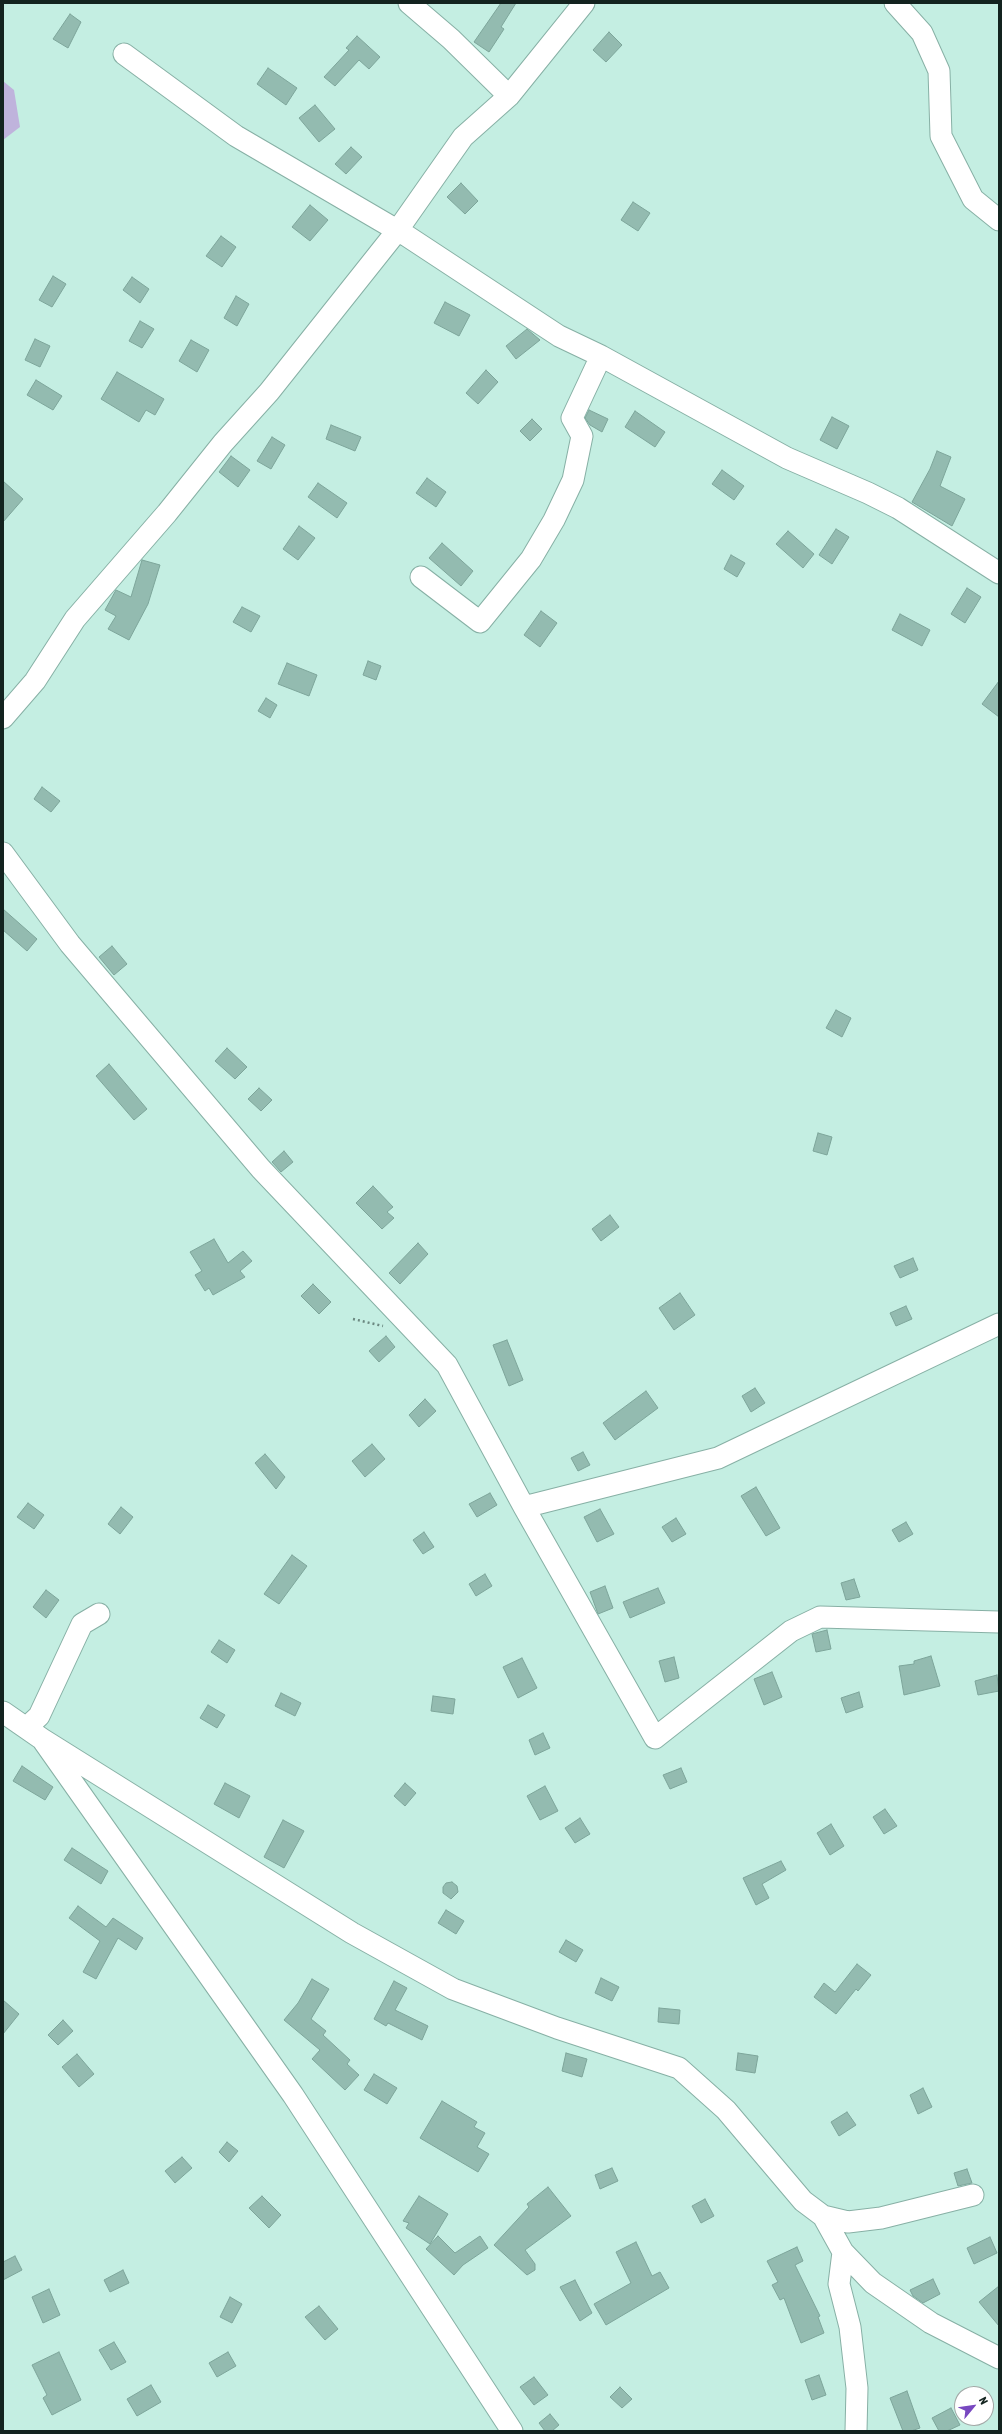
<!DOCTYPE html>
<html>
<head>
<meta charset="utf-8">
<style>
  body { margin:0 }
  #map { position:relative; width:1002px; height:2434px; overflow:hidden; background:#c4eee2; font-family:"Asap Condensed",sans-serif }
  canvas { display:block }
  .frame { position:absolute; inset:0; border:4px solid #13231f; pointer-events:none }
  .north { position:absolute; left:954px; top:2386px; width:40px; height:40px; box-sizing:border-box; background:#fff; border:1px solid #a1a7a5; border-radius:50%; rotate:61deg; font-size:11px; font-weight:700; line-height:16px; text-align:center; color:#13231f }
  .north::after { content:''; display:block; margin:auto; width:14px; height:18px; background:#7848c0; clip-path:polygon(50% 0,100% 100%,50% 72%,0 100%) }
</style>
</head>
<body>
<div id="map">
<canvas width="1002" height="2434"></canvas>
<div class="frame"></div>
<div class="north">N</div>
</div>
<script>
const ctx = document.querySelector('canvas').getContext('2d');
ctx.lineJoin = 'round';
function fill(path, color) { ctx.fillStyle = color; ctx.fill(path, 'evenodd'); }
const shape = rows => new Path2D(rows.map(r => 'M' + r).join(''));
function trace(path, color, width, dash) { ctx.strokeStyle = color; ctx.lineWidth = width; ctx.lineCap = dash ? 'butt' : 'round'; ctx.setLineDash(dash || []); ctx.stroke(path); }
const green = shape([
  [3,81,14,90,20,127,3,140]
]);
const building = shape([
  [501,3,516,3,501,27,504,29,489,52,474,42,501,3],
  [70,14,81,22,68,48,53,39,70,14],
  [609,32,622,45,606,62,593,50,609,32],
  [357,36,380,57,369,69,359,60,335,86,324,77,349,50,346,48,357,36],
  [268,68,297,88,286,105,257,84,268,68],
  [315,105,335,129,319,142,299,118,315,105],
  [351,147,362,157,346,174,335,164,351,147],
  [461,183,478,201,465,214,447,197,461,183],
  [633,202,650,213,638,231,621,220,633,202],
  [310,205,328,220,310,241,292,227,310,205],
  [221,236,236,247,222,267,206,256,221,236],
  [53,276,66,284,52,307,39,300,53,276],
  [132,277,149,289,140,303,123,290,132,277],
  [236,296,249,304,237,326,224,318,236,296],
  [445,302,470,315,459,336,434,323,445,302],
  [140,321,154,329,142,348,129,341,140,321],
  [527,329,540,340,516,359,506,346,527,329],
  [35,339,50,346,40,367,25,360,35,339],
  [191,340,209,350,197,372,179,361,191,340],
  [486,370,498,382,478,404,466,393,486,370],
  [117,372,164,399,155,415,146,410,139,422,101,399,117,372],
  [36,380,62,396,53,410,27,395,36,380],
  [589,410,608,419,602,432,590,425,585,418,589,410],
  [635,411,665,432,655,447,625,427,635,411],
  [832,417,849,426,837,449,820,440,832,417],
  [532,419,542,429,530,441,520,431,532,419],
  [331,425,361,437,355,451,326,439,331,425],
  [272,437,285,445,271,469,257,461,272,437],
  [937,451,951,457,940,486,965,499,952,526,912,502,930,469,937,451],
  [231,456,250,470,238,487,219,472,231,456],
  [722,470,744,486,734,500,712,484,722,470],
  [427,478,446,492,436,507,416,493,427,478],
  [3,481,23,499,3,522,3,481],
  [318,483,347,503,337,518,308,497,318,483],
  [299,526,315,538,298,560,283,549,299,526],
  [836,529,849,537,832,564,819,555,836,529],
  [788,531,814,554,803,568,776,544,788,531],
  [442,543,473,571,461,586,429,558,442,543],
  [731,555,745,563,737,577,724,569,731,555],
  [142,560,160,565,148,604,129,640,108,629,116,616,105,610,116,590,131,597,142,560],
  [967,588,981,597,965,623,951,614,967,588],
  [242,607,260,616,251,632,233,622,242,607],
  [541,611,557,623,540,647,524,635,541,611],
  [900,614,930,630,922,646,892,630,900,614],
  [368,661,381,666,376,680,363,675,368,661],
  [287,663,317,675,309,696,278,684,287,663],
  [999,681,999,717,982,704,999,681],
  [266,698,277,705,270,718,258,711,266,698],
  [42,787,60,801,51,812,34,799,42,787],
  [3,909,37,939,27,951,3,930,3,909],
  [112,946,127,964,114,975,99,957,112,946],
  [836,1010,851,1018,842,1037,826,1028,836,1010],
  [227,1048,247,1067,235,1079,215,1061,227,1048],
  [109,1064,147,1109,134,1120,96,1076,109,1064],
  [259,1088,272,1100,261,1111,248,1099,259,1088],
  [818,1133,832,1137,827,1155,813,1151,818,1133],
  [284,1151,293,1162,281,1172,272,1162,284,1151],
  [373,1186,393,1207,387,1212,394,1218,382,1229,356,1203,373,1186],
  [610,1215,619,1227,601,1241,592,1229,610,1215],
  [214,1239,228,1263,243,1251,252,1261,240,1271,245,1277,213,1295,209,1288,205,1291,195,1275,202,1271,190,1252,214,1239],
  [418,1243,428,1254,400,1284,389,1273,418,1243],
  [913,1258,918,1270,900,1278,894,1266,913,1258],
  [313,1284,331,1302,319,1314,301,1296,313,1284],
  [680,1293,695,1315,674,1330,659,1308,680,1293],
  [906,1306,912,1319,896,1326,890,1313,906,1306],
  [386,1336,395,1347,379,1362,369,1351,386,1336],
  [507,1340,523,1380,509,1386,493,1345,507,1340],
  [755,1388,765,1403,751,1412,742,1396,755,1388],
  [646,1391,658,1408,615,1440,603,1423,646,1391],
  [425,1399,436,1411,419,1427,409,1415,425,1399],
  [372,1444,385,1459,365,1477,352,1461,372,1444],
  [583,1452,590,1465,578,1471,571,1458,583,1452],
  [265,1454,285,1477,276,1489,255,1463,265,1454],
  [756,1487,780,1528,766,1536,741,1496,756,1487],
  [490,1493,497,1505,477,1517,469,1504,490,1493],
  [28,1503,44,1515,34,1529,17,1517,28,1503],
  [121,1507,133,1517,120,1534,108,1524,121,1507],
  [600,1509,614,1534,597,1542,584,1517,600,1509],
  [676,1518,686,1534,672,1542,662,1527,676,1518],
  [906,1522,913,1534,899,1542,892,1530,906,1522],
  [424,1532,434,1547,423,1554,413,1540,424,1532],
  [292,1555,307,1566,279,1604,264,1594,292,1555],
  [485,1574,492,1586,476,1596,469,1584,485,1574],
  [854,1579,860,1597,846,1600,841,1583,854,1579],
  [605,1586,613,1608,598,1614,590,1592,605,1586],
  [658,1588,665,1603,630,1618,623,1602,658,1588],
  [46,1590,59,1600,46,1618,33,1607,46,1590],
  [827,1630,831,1649,816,1652,812,1634,827,1630],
  [219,1640,235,1650,227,1663,211,1652,219,1640],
  [931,1656,940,1686,904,1695,899,1666,914,1664,914,1661,931,1656],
  [674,1657,679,1678,665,1682,659,1661,674,1657],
  [522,1658,537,1688,518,1698,503,1667,522,1658],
  [772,1672,782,1697,764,1705,754,1679,772,1672],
  [997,1675,999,1691,978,1695,975,1681,997,1675],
  [859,1692,863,1707,846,1713,841,1698,859,1692],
  [281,1693,301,1703,295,1716,275,1706,281,1693],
  [433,1696,455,1699,453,1714,431,1711,433,1696],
  [208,1705,225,1715,217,1728,200,1718,208,1705],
  [543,1733,550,1748,535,1755,529,1740,543,1733],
  [22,1766,53,1787,45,1800,13,1781,22,1766],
  [681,1768,687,1782,670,1789,663,1775,681,1768],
  [225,1783,250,1796,239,1818,214,1804,225,1783],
  [405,1783,416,1793,405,1806,394,1796,405,1783],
  [545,1786,558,1811,540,1820,527,1796,545,1786],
  [885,1809,897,1826,884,1834,873,1817,885,1809],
  [580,1818,590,1834,575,1843,565,1828,580,1818],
  [283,1820,304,1831,284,1868,264,1857,283,1820],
  [831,1824,844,1846,830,1855,817,1833,831,1824],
  [72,1848,108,1871,101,1884,64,1860,72,1848],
  [781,1861,786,1870,762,1884,769,1898,756,1905,743,1878,781,1861],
  [452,1882,457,1886,458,1892,451,1899,443,1893,443,1887,446,1883,452,1882],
  [78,1906,106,1927,113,1918,143,1938,136,1950,118,1938,96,1979,83,1972,100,1941,69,1918,78,1906],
  [446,1910,464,1921,456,1934,438,1923,446,1910],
  [566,1940,583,1950,576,1962,559,1952,566,1940],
  [857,1964,871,1975,858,1991,856,1989,836,2014,814,1997,824,1983,835,1992,857,1964],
  [601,1978,619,1987,612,2001,595,1993,601,1978],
  [312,1979,329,1989,311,2019,326,2031,323,2035,350,2060,347,2064,359,2075,345,2090,312,2059,320,2050,284,2020,298,2003,312,1979],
  [394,1981,407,1988,395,2010,428,2026,422,2040,388,2023,386,2026,374,2019,394,1981],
  [3,2000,19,2014,3,2034,3,2000],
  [659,2008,680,2010,679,2024,658,2022,659,2008],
  [63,2020,73,2031,58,2045,48,2035,63,2020],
  [566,2053,587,2059,582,2077,562,2071,566,2053],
  [738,2053,758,2056,755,2073,736,2070,738,2053],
  [77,2054,94,2074,79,2087,62,2067,77,2054],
  [374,2074,397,2088,387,2104,364,2090,374,2074],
  [923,2088,932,2107,918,2114,910,2095,923,2088],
  [442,2101,477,2122,474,2127,485,2133,477,2147,489,2154,478,2172,420,2138,442,2101],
  [847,2112,856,2125,839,2136,831,2122,847,2112],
  [227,2142,238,2151,229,2162,219,2152,227,2142],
  [182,2157,192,2168,175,2183,165,2171,182,2157],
  [612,2168,618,2181,600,2189,595,2175,612,2168],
  [967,2169,972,2183,958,2186,954,2173,967,2169],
  [548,2187,571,2216,525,2250,535,2264,535,2270,527,2275,494,2245,529,2207,527,2204,548,2187],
  [262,2196,281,2215,269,2228,249,2208,262,2196],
  [419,2196,448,2214,430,2244,406,2228,409,2223,403,2221,419,2196],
  [705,2199,714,2216,701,2223,692,2206,705,2199],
  [438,2236,455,2253,480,2236,488,2248,463,2265,454,2275,426,2249,438,2236],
  [990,2237,997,2253,974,2264,967,2248,990,2237],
  [636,2242,652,2276,660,2272,669,2288,606,2325,594,2304,631,2283,616,2252,636,2242],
  [797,2247,803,2261,795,2265,820,2316,818,2317,824,2333,801,2343,784,2298,780,2300,772,2285,778,2282,767,2261,797,2247],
  [15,2256,22,2270,3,2280,3,2262,15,2256],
  [123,2270,129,2283,110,2292,104,2280,123,2270],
  [933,2279,940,2294,923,2303,913,2296,910,2290,933,2279],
  [575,2280,592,2313,580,2321,560,2287,575,2280],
  [999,2286,999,2326,979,2302,999,2286],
  [49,2289,60,2315,43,2323,32,2297,49,2289],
  [230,2297,242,2304,232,2323,220,2317,230,2297],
  [319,2306,338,2329,325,2340,305,2317,319,2306],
  [114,2342,126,2362,111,2370,99,2350,114,2342],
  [59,2352,81,2400,52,2415,43,2398,47,2395,32,2365,59,2352],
  [228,2352,236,2366,217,2377,209,2363,228,2352],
  [819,2375,826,2395,812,2400,805,2380,819,2375],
  [534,2377,548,2395,534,2405,520,2387,534,2377],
  [151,2385,161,2402,137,2416,127,2399,151,2385],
  [620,2387,632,2399,622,2408,610,2397,620,2387],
  [907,2391,920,2428,911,2431,903,2431,890,2398,907,2391],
  [951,2408,960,2425,947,2431,939,2431,932,2418,951,2408],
  [550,2414,559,2425,552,2431,545,2431,539,2423,550,2414]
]);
const path = shape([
  [353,1319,383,1326]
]);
const street = shape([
  [409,3,451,39,509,96],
  [895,3,922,33,939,71,941,136,973,199,999,220],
  [124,54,236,136,407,236,559,336,601,356,787,458,868,493,898,508,999,573],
  [421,577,480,622,531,559,554,520,573,480,582,436,572,418,601,356],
  [3,718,35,681,75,619,167,513,223,443,269,392,397,231,463,137,509,96,584,3],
  [3,853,70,944,261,1169,447,1365,524,1507,655,1738,791,1631,820,1617,999,1622],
  [524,1507,718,1458,999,1324],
  [3,1712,42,1739,293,2095,512,2431],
  [26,1728,39,1716,82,1624,99,1614],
  [42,1739,352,1933,453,1989,557,2028,679,2068,726,2110,803,2201,823,2216,843,2252,873,2283,931,2323,999,2358],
  [823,2216,848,2222,881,2218,973,2195],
  [843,2252,839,2284,850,2327,857,2388,856,2431]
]);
fill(green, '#bfb3dc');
fill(building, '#93bbb0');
trace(building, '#7da59a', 1);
trace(street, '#87b0a5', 23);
trace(path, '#6b8880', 2.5, [2, 3]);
trace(street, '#fff', 21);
</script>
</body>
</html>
